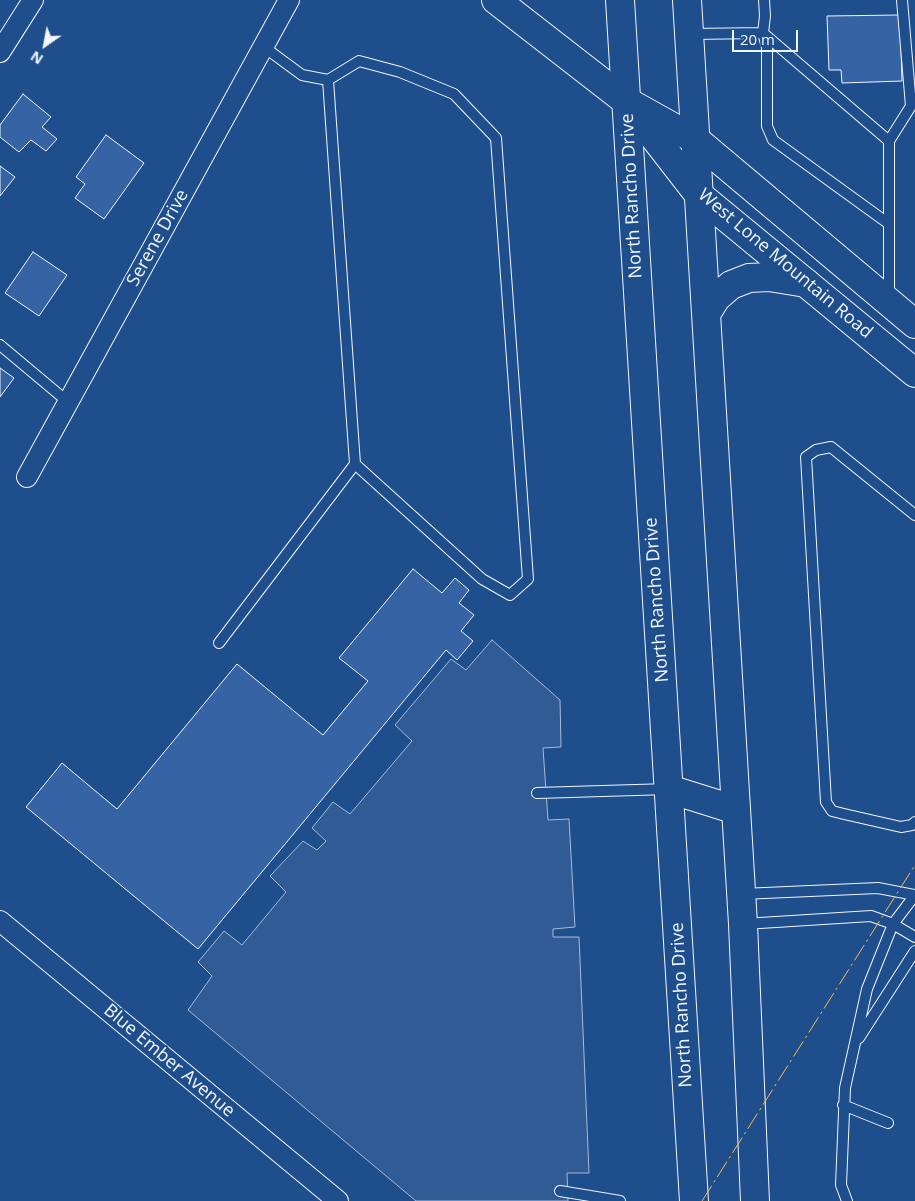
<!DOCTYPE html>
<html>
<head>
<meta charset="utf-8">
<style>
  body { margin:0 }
  #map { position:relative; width:915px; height:1201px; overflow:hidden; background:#1f4e8c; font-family:"Open Sans",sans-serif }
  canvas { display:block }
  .north { position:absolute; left:20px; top:20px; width:50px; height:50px; -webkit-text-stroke:4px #1f4e8c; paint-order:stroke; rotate:213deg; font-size:14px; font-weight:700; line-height:20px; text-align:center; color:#f2f6ff }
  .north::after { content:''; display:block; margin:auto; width:18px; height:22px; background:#f2f6ff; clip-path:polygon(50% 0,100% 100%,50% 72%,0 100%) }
  .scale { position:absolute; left:732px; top:30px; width:66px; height:22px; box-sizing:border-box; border:2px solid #f2f6ff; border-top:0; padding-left:6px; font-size:15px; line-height:18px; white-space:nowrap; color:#f2f6ff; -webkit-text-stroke:4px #1f4e8c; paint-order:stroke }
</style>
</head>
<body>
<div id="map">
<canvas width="915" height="1201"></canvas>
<div class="north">N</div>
<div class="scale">20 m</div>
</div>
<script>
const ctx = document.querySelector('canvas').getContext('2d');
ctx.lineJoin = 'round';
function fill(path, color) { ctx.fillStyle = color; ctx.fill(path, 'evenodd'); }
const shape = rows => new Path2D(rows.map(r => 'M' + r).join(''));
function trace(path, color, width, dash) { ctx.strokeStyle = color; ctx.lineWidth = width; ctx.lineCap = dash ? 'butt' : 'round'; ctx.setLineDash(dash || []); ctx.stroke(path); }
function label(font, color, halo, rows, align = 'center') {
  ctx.font = font + ' "Open Sans",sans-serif'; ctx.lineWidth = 4; ctx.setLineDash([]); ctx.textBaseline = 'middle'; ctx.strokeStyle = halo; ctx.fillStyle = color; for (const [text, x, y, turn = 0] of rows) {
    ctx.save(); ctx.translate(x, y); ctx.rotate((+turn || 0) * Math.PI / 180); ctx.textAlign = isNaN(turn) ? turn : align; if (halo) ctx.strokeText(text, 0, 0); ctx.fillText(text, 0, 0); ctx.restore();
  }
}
const parking = shape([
  [492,640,560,700,561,747,543,748,548,820,569,819,575,927,553,929,553,937,579,937,589,1173,567,1173,568,1201,416,1201,188,1010,212,976,198,962,224,931,242,945,286,892,270,876,303,841,317,850,326,841,312,828,333,802,350,814,412,741,395,725,451,659,466,670,492,640]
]);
const building = shape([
  [900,15,902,81,842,83,841,70,829,70,827,16,900,15],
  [23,94,51,117,42,127,57,139,46,151,31,140,19,152,0,137,0,125,23,94],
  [106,135,144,163,104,219,75,198,85,184,76,177,106,135],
  [0,166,15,177,0,196,0,166],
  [33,252,67,275,39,316,5,293,33,252],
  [0,368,14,378,0,397,0,368],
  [413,569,442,593,455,578,469,590,459,603,474,615,461,631,473,641,457,660,446,650,198,949,26,807,62,763,117,809,237,664,323,735,368,681,339,658,413,569]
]);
const lane = shape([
  [763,33,767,47,767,126,773,140,889,224],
  [763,33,889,141],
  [690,34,763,33,765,16,764,0],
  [264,47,302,75,328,80,359,61,400,72,454,94,496,138,528,579,510,595,482,579,355,464,328,80],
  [889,296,889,141,911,106,902,0],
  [0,345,68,402],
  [915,515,831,447,816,450,806,457,826,802,832,811,844,814,901,827,912,825,915,822],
  [219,643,355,464],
  [537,793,669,789],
  [742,894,878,888,915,895],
  [744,924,871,916,893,924,915,937],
  [859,1038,915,951],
  [843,1105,888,1123],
  [560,1191,620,1201],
  [847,1201,841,1185,845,1088,867,989,893,924,915,895]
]);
const street = shape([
  [0,52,33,0],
  [27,477,289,0],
  [0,921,338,1201]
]);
const secondary = shape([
  [496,0,626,101,696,140,915,324],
  [633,110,699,195,915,373]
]);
const primary = shape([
  [620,0,694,1201],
  [687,0,743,924,755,1201],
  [706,314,716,298,731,285,749,278,769,277,806,283],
  [669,789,736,810]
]);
const power = shape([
  [702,1201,915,865]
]);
const streetNames = [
  ["North Rancho Drive",632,196,-93],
  ["Serene Drive",158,238,-61],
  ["West Lone Mountain Road",785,264,40],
  ["North Rancho Drive",657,600,-94],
  ["North Rancho Drive",682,1005,-93],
  ["Blue Ember Avenue",169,1061,40]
];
fill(parking, '#305b95');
trace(parking, '#a8bbd7', 1);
fill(building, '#3563a3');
trace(building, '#f2f6ff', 1);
trace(lane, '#f2f6ff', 12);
trace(street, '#f2f6ff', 22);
trace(secondary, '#f2f6ff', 30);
trace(primary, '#f2f6ff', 30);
trace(lane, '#1f4e8c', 10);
trace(street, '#1f4e8c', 20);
trace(secondary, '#1f4e8c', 28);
trace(primary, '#1f4e8c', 28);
trace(power, '#ffb74d', 1, [18, 4, 2.5, 4]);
label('18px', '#f2f6ff', '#1f4e8c', streetNames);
</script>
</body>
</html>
